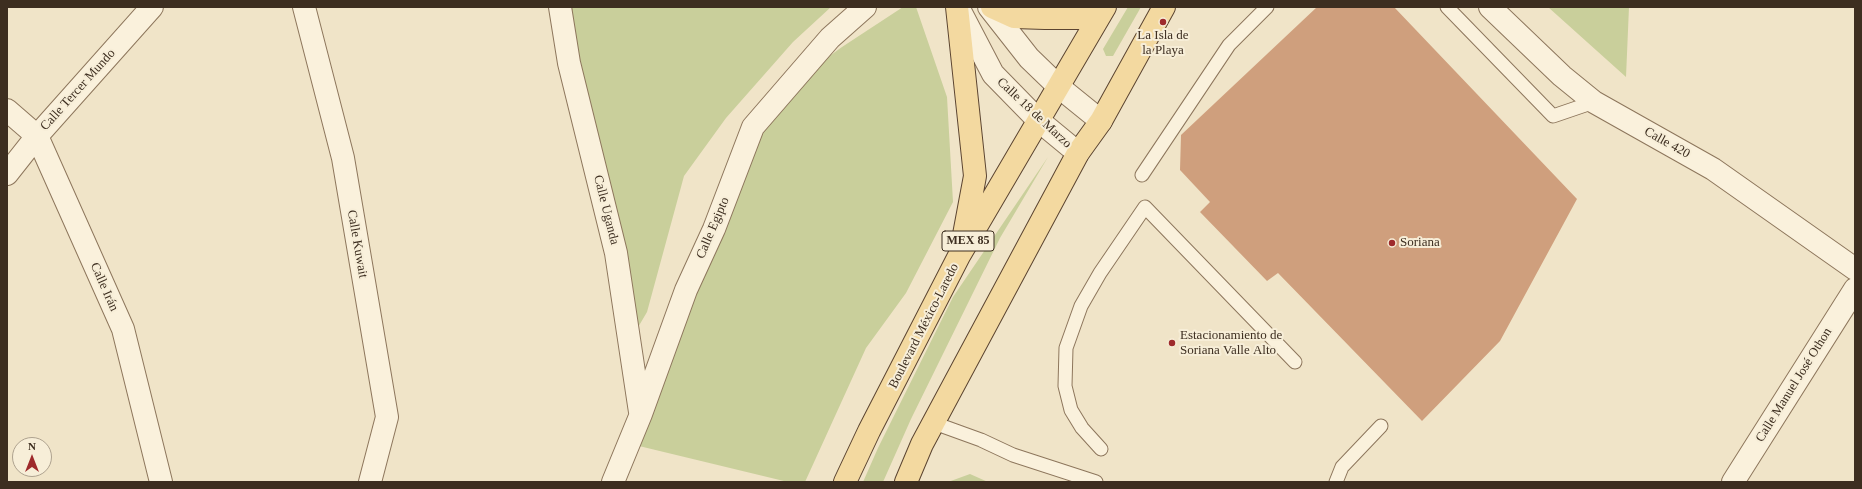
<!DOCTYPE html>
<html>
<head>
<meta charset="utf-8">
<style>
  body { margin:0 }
  #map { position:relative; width:1862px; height:489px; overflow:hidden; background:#f0e4c8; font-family:Georgia,serif }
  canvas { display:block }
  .frame { position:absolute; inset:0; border:8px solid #3d2e20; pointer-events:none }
  .north { position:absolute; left:12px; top:437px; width:40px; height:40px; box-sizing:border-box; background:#f7eed8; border:1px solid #ada18e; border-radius:50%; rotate:0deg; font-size:11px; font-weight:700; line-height:16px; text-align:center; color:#3d2e20 }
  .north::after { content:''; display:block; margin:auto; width:14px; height:18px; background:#9e2a2b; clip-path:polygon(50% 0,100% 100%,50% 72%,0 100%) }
</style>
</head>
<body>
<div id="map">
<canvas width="1862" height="489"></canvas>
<div class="frame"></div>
<div class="north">N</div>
</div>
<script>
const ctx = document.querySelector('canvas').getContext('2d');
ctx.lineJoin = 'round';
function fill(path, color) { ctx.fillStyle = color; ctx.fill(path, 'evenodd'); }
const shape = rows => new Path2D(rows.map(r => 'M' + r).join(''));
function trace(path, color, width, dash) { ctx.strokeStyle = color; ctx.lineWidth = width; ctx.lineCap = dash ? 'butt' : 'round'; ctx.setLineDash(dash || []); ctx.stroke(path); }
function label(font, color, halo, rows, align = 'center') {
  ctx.font = font + ' Georgia,serif'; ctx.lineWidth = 4; ctx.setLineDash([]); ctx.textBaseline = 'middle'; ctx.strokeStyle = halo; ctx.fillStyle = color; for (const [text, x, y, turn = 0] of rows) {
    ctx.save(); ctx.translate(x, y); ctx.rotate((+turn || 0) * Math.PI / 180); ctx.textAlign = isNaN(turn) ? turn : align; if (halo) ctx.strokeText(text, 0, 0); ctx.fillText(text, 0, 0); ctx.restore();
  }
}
const green = shape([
  [562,7,831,7,793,42,726,118,684,176,647,312,630,341],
  [903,7,916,7,947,97,953,202,906,293,866,348,805,482,788,482,639,446,717,190,769,100,842,47],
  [1128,7,1141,7,1113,56,1106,56,1103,49],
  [1548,7,1629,7,1626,77],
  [1048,157,1000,238,911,419,883,482,863,482,878,448,953,297],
  [970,474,988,482,948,482]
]);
const building = shape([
  [1317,7,1394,7,1577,199,1500,341,1422,421,1278,273,1267,281,1200,212,1210,202,1180,170,1181,135]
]);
const service = shape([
  [1447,7,1553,116,1594,102],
  [1142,175,1229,45,1267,7],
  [934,423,981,440,1013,455,1096,482],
  [1101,449,1082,428,1071,410,1065,386,1066,348,1081,306,1100,273,1145,207,1295,362],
  [1336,482,1342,467,1381,426]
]);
const minor = shape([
  [304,7,343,158,387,417,370,482],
  [560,7,569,63,616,253,640,412],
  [1490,7,1562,76,1594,102,1713,169,1855,269],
  [7,110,37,136,123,329,161,482],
  [7,174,37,136,152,7],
  [613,482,641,414,686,290,714,229,753,127,830,38,865,7],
  [1733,482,1855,289]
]);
const tertiary = shape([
  [958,7,993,74,1038,120,1078,153],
  [989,7,1029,58,1059,87,1101,121]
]);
const primary = shape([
  [957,7,975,176,963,240],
  [992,7,1014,17,1045,18,1084,18,1095,7],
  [845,482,869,431,959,256,1105,7],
  [906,482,922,444,1078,153,1101,121,1164,7]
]);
const markers = [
  [1163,22,4,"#9e2a2b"],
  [1392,243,4,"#9e2a2b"],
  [1172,343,4,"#9e2a2b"]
];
const shields = [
  [968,241,52]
];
const shieldNames = [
  ["MEX 85",968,241]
];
const poiNames = [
  ["La Isla de",1163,36,"center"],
  ["la Playa",1163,51,"center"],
  ["Soriana",1400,243],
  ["Estacionamiento de",1180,336],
  ["Soriana Valle Alto",1180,351]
];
const streetNames = [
  ["Calle Tercer Mundo",78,90,-48],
  ["Calle 18 de Marzo",1034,113,43],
  ["Calle 420",1667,143,29],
  ["Calle Uganda",606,210,76],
  ["Calle Egipto",713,228,-67],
  ["Calle Kuwait",357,244,80],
  ["Calle Irán",104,287,66],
  ["Boulevard México-Laredo",924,326,-63],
  ["Calle Manuel José Othon",1794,385,-58]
];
fill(green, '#c9cf9b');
fill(building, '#cf9f7d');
trace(service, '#8d765c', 15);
trace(minor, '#8d765c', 24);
trace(tertiary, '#8d765c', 24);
trace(primary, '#5b4430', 24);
trace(service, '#faf1dc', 13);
trace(minor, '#faf1dc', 22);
trace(tertiary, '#faf1dc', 22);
trace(primary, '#f3d9a0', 22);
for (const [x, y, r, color] of markers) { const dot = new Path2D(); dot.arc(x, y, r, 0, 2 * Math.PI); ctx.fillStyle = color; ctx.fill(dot); trace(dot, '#f7eed8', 1.5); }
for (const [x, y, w] of shields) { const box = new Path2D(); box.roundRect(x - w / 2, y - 10, w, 20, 3); ctx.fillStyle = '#f7eed8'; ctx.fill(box); trace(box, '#3d2e20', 1); }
label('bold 12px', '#3d2e20', null, shieldNames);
label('13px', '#3d2e20', '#f7eed8', poiNames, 'left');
label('13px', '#3d2e20', '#f7eed8', streetNames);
</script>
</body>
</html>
